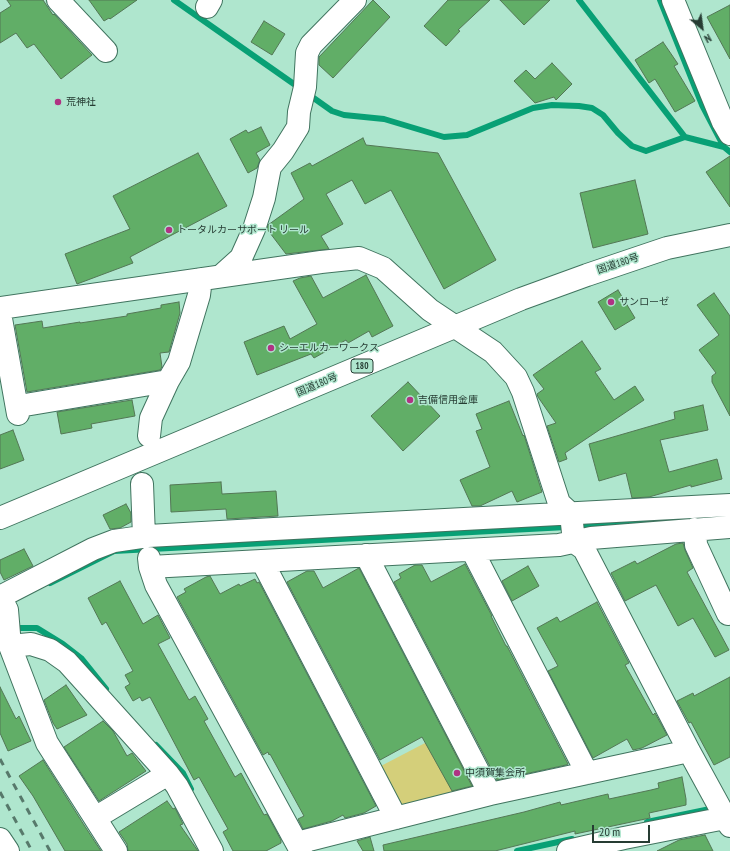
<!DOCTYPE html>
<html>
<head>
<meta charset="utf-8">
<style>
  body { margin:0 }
  #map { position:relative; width:730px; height:851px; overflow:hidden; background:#afe6ce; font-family:"PT Sans Narrow",sans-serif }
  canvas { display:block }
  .north { position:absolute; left:682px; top:8px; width:40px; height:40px; -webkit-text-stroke:3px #afe6ce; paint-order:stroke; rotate:151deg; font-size:11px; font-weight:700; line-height:16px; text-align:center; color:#263c33 }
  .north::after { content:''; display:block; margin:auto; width:14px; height:18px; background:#263c33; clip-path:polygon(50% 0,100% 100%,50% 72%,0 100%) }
  .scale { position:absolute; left:592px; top:825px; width:58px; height:18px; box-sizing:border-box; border:2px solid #263c33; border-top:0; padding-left:5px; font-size:12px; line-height:14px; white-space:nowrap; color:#263c33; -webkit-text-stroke:3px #afe6ce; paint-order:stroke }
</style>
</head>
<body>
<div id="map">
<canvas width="730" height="851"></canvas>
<div class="north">N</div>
<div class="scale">20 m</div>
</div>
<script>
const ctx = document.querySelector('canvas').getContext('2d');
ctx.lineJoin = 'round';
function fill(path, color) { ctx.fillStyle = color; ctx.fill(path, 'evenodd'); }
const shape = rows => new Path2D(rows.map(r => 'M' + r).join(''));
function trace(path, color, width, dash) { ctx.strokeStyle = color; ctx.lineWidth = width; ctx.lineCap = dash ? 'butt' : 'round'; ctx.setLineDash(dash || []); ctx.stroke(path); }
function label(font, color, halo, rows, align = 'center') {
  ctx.font = font + ' "PT Sans Narrow","Noto Sans JP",sans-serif'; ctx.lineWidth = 3; ctx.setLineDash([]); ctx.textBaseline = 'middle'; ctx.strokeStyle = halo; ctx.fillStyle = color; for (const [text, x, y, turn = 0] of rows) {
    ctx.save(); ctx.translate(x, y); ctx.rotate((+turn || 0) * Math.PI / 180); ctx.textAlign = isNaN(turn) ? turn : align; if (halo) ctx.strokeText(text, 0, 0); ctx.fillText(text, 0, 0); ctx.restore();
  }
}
const green = shape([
  [450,730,484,791,401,812,379,767]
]);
const stream = shape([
  [174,0,301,89],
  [579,0,685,137,724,147],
  [660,0,702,105,724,147,730,152],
  [308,94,332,111,344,115,384,119,444,137,467,135,533,108,552,105,579,106,592,108,603,115,618,133,632,146,646,151,685,137],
  [50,583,114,551,661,522],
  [13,628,37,628,63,644,81,658,106,689],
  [156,745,183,773,191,789],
  [647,822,715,808],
  [517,851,572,839]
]);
const building = shape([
  [7,0,43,0,53,15,54,14,92,55,61,79,34,44,27,48,16,33,0,43,0,13,11,6,7,0],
  [89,0,137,0,110,19,109,18,104,21,89,0],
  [373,0,390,17,333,78,319,65,319,57,373,0],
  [448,0,490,0,458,30,460,31,446,46,424,26,448,0],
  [500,0,550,0,524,25,500,0],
  [730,5,730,59,707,17,730,5],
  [264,21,285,34,272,55,251,42,264,21],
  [663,42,678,64,674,66,695,101,675,112,655,79,649,83,635,60,663,42],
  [552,63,572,84,556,100,554,97,535,103,514,81,526,70,535,79,552,63],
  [261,127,270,145,256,153,260,160,257,168,248,173,230,139,246,130,248,133,261,127],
  [363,138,366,145,438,153,496,260,444,289,391,190,365,204,352,180,326,194,343,224,321,236,329,249,286,254,267,229,268,225,304,199,291,173,310,163,312,166,363,138],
  [198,153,227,206,130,257,133,263,77,284,65,254,130,229,113,196,198,153],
  [730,156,730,207,706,172,730,156],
  [635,180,648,234,593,248,580,193,635,180],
  [366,275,393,326,372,337,369,331,348,343,346,340,314,358,311,354,257,375,244,342,284,326,290,339,317,324,293,281,300,278,311,276,323,298,366,275],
  [618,290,635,318,615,330,598,302,618,290],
  [714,293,730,316,730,416,712,382,712,376,716,373,699,350,719,335,697,305,714,293],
  [179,302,180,313,169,352,160,353,162,367,160,370,27,392,15,325,42,321,43,328,80,322,80,323,127,316,127,314,161,308,161,305,179,302],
  [582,341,601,369,595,372,614,400,635,386,644,400,565,453,567,459,559,462,547,426,556,423,538,397,537,394,544,389,533,375,582,341],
  [408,382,440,416,403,451,371,416,408,382],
  [132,400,135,416,91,424,92,428,61,434,57,412,132,400],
  [509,401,523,436,524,435,542,492,517,502,512,491,480,506,472,506,460,480,490,467,476,431,482,429,476,414,509,401],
  [703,405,708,430,660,440,669,472,717,459,722,479,691,487,691,485,649,497,632,498,626,473,599,481,589,444,675,419,674,412,703,405],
  [13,430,24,460,0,469,0,435,13,430],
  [221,482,222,494,276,491,278,516,227,519,226,509,171,512,170,485,221,482],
  [126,504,131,513,131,522,120,528,110,529,103,515,126,504],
  [683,543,685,550,693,568,687,572,729,650,715,657,693,618,678,626,656,585,625,601,611,573,635,561,637,564,676,544,683,543],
  [24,549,33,566,4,580,0,572,0,560,24,549],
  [465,564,492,616,491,616,506,646,507,646,568,764,566,765,497,780,394,582,401,578,399,574,415,565,422,565,431,582,465,564],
  [528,566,539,586,512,601,502,581,528,566],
  [359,568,472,786,452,791,422,737,380,760,287,582,307,571,314,571,323,588,359,568],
  [210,576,220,594,239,584,240,586,255,579,257,583,259,582,376,806,364,813,345,818,343,815,332,821,303,829,298,819,304,816,270,754,269,755,268,752,263,755,177,597,186,592,184,589,206,577,210,576],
  [120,581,143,624,158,615,170,638,158,644,189,700,195,696,208,719,204,721,235,777,241,773,264,815,267,814,281,840,281,843,266,851,233,851,223,832,228,829,199,777,194,780,150,697,142,701,140,697,133,701,125,687,130,684,125,675,133,671,106,622,102,625,88,598,120,581],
  [597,602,629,663,625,665,653,715,655,713,667,735,642,748,633,750,627,739,593,758,548,671,558,666,537,628,557,617,560,622,597,602],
  [730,677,730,757,714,765,691,722,689,723,677,701,693,693,694,696,730,677],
  [66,685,87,715,57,729,53,723,44,700,66,685],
  [0,687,16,719,19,716,31,741,8,751,0,733,0,687],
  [103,721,113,731,127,756,132,753,146,771,99,801,64,747,103,721],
  [43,760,84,825,101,851,65,851,33,796,19,776,43,760],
  [682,777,686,799,686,805,649,813,650,818,575,834,575,831,495,851,384,851,383,845,524,812,560,802,561,805,608,794,609,799,651,790,659,788,658,783,682,777],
  [167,801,173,809,175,808,183,824,180,825,198,851,128,851,127,844,119,832,167,801],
  [705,835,713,851,657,851,679,840,705,835],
  [370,837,374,851,363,851,357,841,370,837]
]);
const minor = shape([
  [58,0,106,51],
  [673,0,723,122,730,134],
  [207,7,211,0],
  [221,276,241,258,254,229,264,198,270,167,283,151,298,127,299,112,305,87,307,53,311,45,355,0],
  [0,308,321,262,359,258,383,268,430,310,493,352,516,377,523,392,559,503,571,514,574,542],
  [0,313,18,414],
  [25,405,168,381],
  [149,436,151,418,168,381,179,362,199,295,201,279],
  [142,484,144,537],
  [695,529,696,545,728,614],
  [574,542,584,549,689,751,730,826],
  [472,550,587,773],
  [366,555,490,794],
  [149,558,150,567,156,585,301,851],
  [262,561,396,818],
  [150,567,559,545,591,538,730,527],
  [0,596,7,610,10,646,47,743,95,818,168,774,67,662,50,650,31,644,10,646],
  [0,597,93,549,114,541,148,536,274,529,730,505],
  [168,774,177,786,212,851],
  [95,818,116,851],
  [0,839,8,851],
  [297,843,490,794,689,751],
  [568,851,624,838,730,817]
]);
const highway = shape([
  [0,518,521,299,587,275,667,248,730,235]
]);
const rail = shape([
  [0,759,50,851],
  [0,792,32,851]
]);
const markers = [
  [58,102,4,"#b03383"],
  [169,230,4,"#b03383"],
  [611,302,4,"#b03383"],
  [271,348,4,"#b03383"],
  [410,400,4,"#b03383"],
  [457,773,4,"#b03383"]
];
const shields = [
  [362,366,22]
];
const shieldNames = [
  ["180",362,366]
];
const poiNames = [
  ["荒神社",66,102],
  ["トータルカーサポート リール",177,230],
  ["サンローゼ",619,302],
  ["シーエルカーワークス",279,348],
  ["吉備信用金庫",418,400],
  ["中須賀集会所",465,773]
];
const streetNames = [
  ["国道180号",618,264,-18],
  ["国道180号",317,385,-23]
];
fill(green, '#d4cf7a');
trace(stream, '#08a075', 6);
fill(building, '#61ae67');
trace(building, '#537755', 1);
trace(minor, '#40745f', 24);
trace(highway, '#40745f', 24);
trace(minor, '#fff', 22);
trace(highway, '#fff', 22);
trace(rail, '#57796b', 3, [7, 7]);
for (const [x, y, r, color] of markers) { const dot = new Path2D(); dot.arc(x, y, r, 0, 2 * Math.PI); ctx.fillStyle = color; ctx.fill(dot); trace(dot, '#afe6ce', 1.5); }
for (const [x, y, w] of shields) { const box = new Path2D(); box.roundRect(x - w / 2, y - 7, w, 14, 3); ctx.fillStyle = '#afe6ce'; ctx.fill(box); trace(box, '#263c33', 1); }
label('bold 9px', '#263c33', null, shieldNames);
label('10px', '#263c33', '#afe6ce', poiNames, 'left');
label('10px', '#263c33', '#afe6ce', streetNames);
</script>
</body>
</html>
